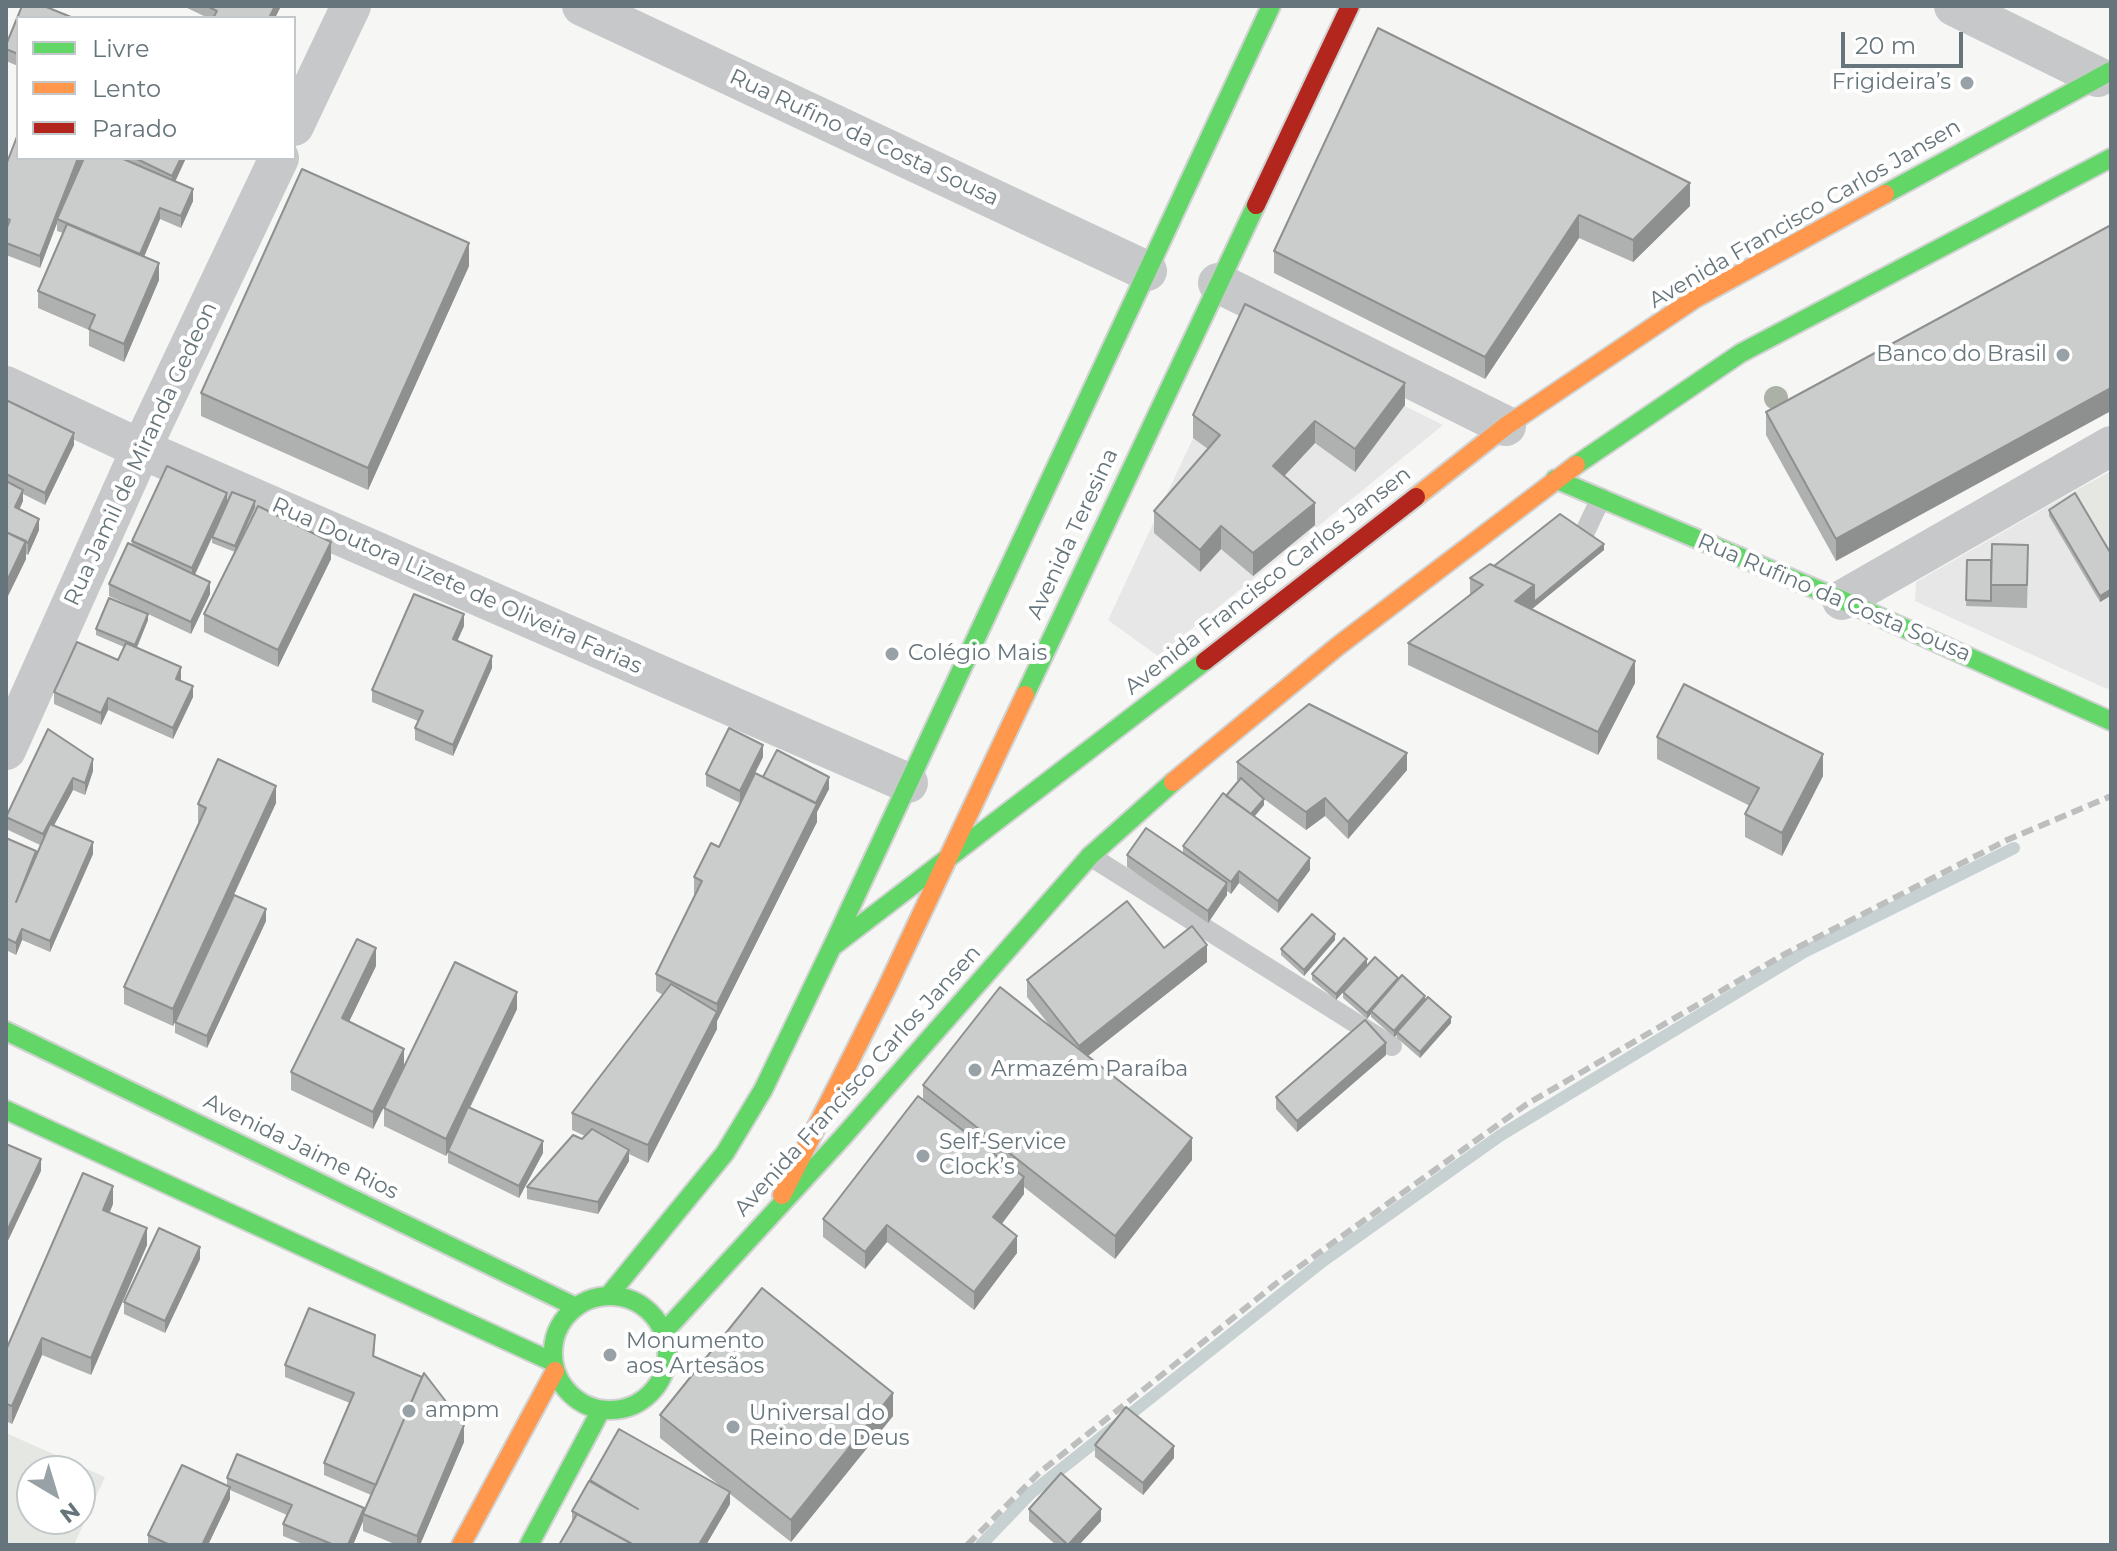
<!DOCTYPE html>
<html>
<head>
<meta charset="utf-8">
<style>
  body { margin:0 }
  #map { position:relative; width:2117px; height:1551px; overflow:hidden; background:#f6f6f5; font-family:Montserrat,sans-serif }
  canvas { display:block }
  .frame { position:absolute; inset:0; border:8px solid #66757b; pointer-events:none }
  .legend { position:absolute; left:16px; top:16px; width:280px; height:144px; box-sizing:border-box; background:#fff; border:2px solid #c2c8ca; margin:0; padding:10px 14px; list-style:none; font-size:24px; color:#66757b }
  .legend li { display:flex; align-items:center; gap:16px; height:40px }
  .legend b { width:40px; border:2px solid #c2c8ca }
  .north { position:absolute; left:16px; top:1455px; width:80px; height:80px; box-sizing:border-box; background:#fff; border:2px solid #c2c8ca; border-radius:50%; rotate:142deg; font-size:22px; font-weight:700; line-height:32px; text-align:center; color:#66757b }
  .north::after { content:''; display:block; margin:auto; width:28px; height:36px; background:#98a2a6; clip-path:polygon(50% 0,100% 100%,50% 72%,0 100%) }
  .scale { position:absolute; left:1841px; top:32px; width:122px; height:36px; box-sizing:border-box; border:4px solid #66757b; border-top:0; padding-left:10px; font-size:24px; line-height:28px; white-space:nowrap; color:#66757b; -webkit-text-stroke:6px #fff; paint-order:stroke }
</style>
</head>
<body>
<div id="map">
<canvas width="2117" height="1551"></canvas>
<div class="frame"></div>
<ul class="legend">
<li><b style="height:10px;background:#63d668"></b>Livre</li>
<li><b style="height:10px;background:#ff974d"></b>Lento</li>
<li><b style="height:10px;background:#b3261e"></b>Parado</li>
</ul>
<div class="north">N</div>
<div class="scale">20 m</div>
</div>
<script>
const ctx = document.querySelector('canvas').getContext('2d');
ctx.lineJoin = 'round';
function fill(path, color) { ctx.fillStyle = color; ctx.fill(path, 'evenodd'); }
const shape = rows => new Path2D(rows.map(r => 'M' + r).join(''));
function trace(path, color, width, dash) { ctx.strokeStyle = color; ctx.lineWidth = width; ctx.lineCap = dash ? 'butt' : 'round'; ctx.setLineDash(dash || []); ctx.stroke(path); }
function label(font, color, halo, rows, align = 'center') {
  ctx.font = font + ' Montserrat,sans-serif'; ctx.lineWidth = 8; ctx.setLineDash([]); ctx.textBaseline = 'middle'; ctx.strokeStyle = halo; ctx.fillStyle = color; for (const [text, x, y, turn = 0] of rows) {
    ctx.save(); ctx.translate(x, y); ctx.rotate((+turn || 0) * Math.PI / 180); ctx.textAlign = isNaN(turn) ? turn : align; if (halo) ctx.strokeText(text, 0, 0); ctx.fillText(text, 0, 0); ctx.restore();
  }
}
const built = shape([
  [1245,327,1443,425,1158,656,1108,620],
  [2071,493,2111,559,2111,687,2107,689,1915,601,1916,582]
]);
const green = shape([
  [2111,471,2111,559,2071,493],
  [6,1433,105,1477,74,1545,6,1545],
  [32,1471,80,1471,80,1519,32,1519]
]);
const stream = shape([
  [981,1545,1031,1493,1323,1261,1501,1135,1804,952,2014,848]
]);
const lane = shape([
  [1583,536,1601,498],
  [1090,856,1392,1046]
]);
const street = shape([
  [582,6,1147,271],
  [1954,6,2098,77],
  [294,126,351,6],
  [1218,283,1506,426],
  [6,386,141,449,908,783],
  [1842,600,2111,446],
  [6,750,141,449,279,158]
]);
const fast = shape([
  [1885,194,2111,71],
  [1576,465,1741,353,2111,158],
  [1555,479,1842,600,2111,721],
  [1025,695,1256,205],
  [832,947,1271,6],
  [6,1031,576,1307],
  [6,1110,553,1362],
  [609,1295,725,1153,763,1090,832,947,1205,661],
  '553 1353a57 57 0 1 1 114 0a57 57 0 1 1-114 0Z',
  [664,1332,842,1138,1090,856,1173,782],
  [529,1545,601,1410]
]);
const slow = shape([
  [1416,497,1506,426,1696,298,1885,194],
  [1173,782,1338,646,1576,465],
  [782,1195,886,989,1025,695],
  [461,1545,555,1371]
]);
const jam = shape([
  [1256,205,1350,6],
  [1205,661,1416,497]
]);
const rail = shape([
  [967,1545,1039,1473,1278,1282,1527,1104,1783,955,2007,840,2111,796]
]);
const trees = [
  [1776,398]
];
const wall = shape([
  [183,6,281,6,275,18,208,18],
  [18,18,18,66,6,61,6,45],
  [1378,28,1690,206,1633,262,1579,238,1485,379,1274,273,1274,251],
  [6,155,7,163,18,158,83,158,73,183,84,158,186,158,175,182,193,201,181,228,160,219,144,257,159,280,124,362,89,346,89,330,38,308,38,291,63,233,57,231,57,223,40,268,6,255],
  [2111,225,1836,561,1766,435,1766,412],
  [469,266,368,490,201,416,201,393],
  [6,395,7,401,74,445,45,505,23,494,23,501,19,510,39,530,28,555,26,554,26,559,6,600],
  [1405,405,1355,472,1315,443,1284,476,1315,525,1253,576,1221,549,1200,572,1154,533,1154,511,1208,449,1193,438,1193,415],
  [227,503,255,507,237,549,331,559,278,667,204,632,204,614,235,552,212,543,212,537,216,529,195,575,210,594,191,634,148,614,148,620,137,648,181,679,180,680,193,697,173,739,108,710,101,725,54,704,54,692,118,660,124,647,96,635,96,629,135,608,109,596,109,584,132,545,132,541],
  [2049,510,2111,554,2111,597,2110,596,2100,602,2049,516],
  [1604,550,1532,609,1635,683,1598,755,1408,665,1408,643,1470,595,1470,578],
  [1967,560,2028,567,2027,608,1966,606],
  [464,626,457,640,492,668,453,756,415,740,415,728,418,721,372,702,372,690],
  [48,729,93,771,85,795,73,790,54,825,93,854,50,952,22,940,16,955,6,950,6,838,36,856,40,845,6,829,6,817],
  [1657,737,1823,776,1782,856,1745,837,1745,814,1750,806,1657,759],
  [763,757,740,803,706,786,706,774],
  [1237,762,1407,770,1348,839,1325,816,1306,830,1264,799,1264,805,1254,816,1310,870,1278,913,1239,883,1231,894,1227,891,1227,895,1208,923,1127,867,1127,855,1183,853,1183,846,1239,781,1237,780],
  [763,777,829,789,817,812,817,822,717,1021,717,1029,648,1163,629,1154,629,1161,598,1214,527,1199,527,1187,585,1136,572,1130,572,1113,663,995,656,991,656,974,695,895,694,894,694,877,719,847],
  [276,803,234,895,266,921,207,1048,175,1033,175,1022,173,1026,124,1004,124,987,200,822,198,822,198,804],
  [1335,940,1304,976,1281,955,1281,949],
  [1164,948,1207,962,1088,1056,1192,1160,1115,1259,1024,1187,1024,1194,1002,1224,1017,1253,974,1310,887,1242,865,1269,823,1237,823,1219,923,1100,923,1085,1050,1026,1027,997,1027,980],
  [1367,965,1336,1000,1312,980,1312,974],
  [376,966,349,1022,404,1066,373,1129,291,1090,291,1072],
  [1398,980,1425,1000,1451,1023,1420,1058,1397,1038,1397,1035,1394,1037,1371,1017,1371,1014,1367,1019,1343,998,1343,992],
  [517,1009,470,1108,543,1153,519,1198,448,1163,448,1153,446,1156,384,1126,384,1108],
  [1386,1055,1297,1132,1276,1109,1276,1097],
  [113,1204,110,1212,147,1245,91,1375,42,1355,12,1424,6,1421,6,1350],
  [200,1259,165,1333,124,1314,124,1302],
  [375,1347,374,1357,464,1442,420,1545,397,1545,363,1531,363,1521,353,1545,305,1545,283,1536,283,1524,287,1515,230,1490,230,1499,208,1545,148,1545,148,1535,227,1486,227,1478,364,1513,371,1495,324,1475,324,1463,350,1403,285,1377,285,1365],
  [660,1415,893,1416,791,1542,730,1494,730,1504,706,1545,559,1545,572,1523,572,1511,590,1482,590,1480,724,1489,660,1438],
  [1095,1445,1174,1458,1143,1495,1095,1457],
  [1029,1509,1101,1521,1079,1545,1056,1545,1029,1521]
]);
const shadedWall = shape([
  [275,6,281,6,275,18,269,18],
  [78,158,83,158,59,219,57,219,57,223,40,268,40,256],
  [181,158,186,158,172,188,172,176],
  [1690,183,1690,206,1633,262,1633,240],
  [193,189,193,201,181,228,181,216],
  [160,208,160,219,140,266,140,254],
  [1579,215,1579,238,1485,379,1485,357],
  [469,243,469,266,368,490,368,468],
  [159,263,159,280,124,362,124,344],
  [1405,383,1405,405,1355,472,1355,449],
  [2111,388,2111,411,1836,561,1836,539],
  [1315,421,1315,443,1273,488,1273,466],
  [74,433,74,445,45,505,45,493],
  [23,490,23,501,15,519,15,507],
  [227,493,227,505,192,580,192,568],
  [255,501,255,507,235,552,235,546],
  [1315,503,1315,525,1253,576,1253,553],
  [39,519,39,530,28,555,28,543],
  [1221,526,1221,549,1200,572,1200,550],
  [26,541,26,559,6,600,6,583],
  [331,542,331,559,278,667,278,650],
  [1604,544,1604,550,1515,623,1515,601,1534,585],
  [210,582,210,594,191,634,191,622],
  [2110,590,2110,596,2100,602,2100,596],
  [148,614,148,620,135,651,135,645],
  [464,614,464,626,453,651,453,639],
  [492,656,492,668,453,756,453,745],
  [1635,661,1635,683,1598,755,1598,732],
  [181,667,181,679,176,691,176,679],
  [193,686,193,697,173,739,173,728],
  [108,698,108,710,101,725,101,713],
  [763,745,763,757,740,803,740,791],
  [1407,753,1407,770,1348,839,1348,822],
  [1823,754,1823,776,1782,856,1782,833],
  [93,759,93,771,85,795,85,783],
  [829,777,829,789,817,812,817,822,717,1021,717,1029,648,1163,648,1145,717,1012,717,1004],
  [73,778,73,790,43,846,43,834],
  [276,786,276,803,173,1026,173,1009],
  [1325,798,1325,816,1306,830,1306,812],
  [1264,799,1264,805,1250,822,1250,816],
  [93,842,93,854,50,952,50,941],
  [1310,858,1310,870,1278,913,1278,901],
  [1239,871,1239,883,1231,894,1231,882],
  [1227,883,1227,895,1208,923,1208,911],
  [266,909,266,921,207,1048,207,1036],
  [22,929,22,940,16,955,16,943],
  [1335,934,1335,940,1304,976,1304,970],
  [1207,945,1207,962,1079,1063,1079,1046],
  [376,948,376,966,342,1036,342,1018],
  [1367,959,1367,965,1336,1000,1336,994],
  [1398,978,1398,984,1371,1011,1371,1014,1367,1019,1367,1013],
  [517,992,517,1009,446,1156,446,1139],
  [1425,996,1425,1002,1397,1032,1397,1035,1394,1037,1394,1031],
  [1451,1017,1451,1023,1420,1058,1420,1052],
  [1386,1043,1386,1055,1297,1132,1297,1121],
  [404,1049,404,1066,373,1129,373,1112],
  [1192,1138,1192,1160,1115,1259,1115,1236],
  [543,1141,543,1153,519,1198,519,1186],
  [629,1150,629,1161,598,1214,598,1202],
  [41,1159,41,1171,6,1245,6,1233],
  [1024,1177,1024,1194,993,1235,993,1217],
  [113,1186,113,1204,103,1227,103,1210],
  [887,1225,887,1242,865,1269,865,1252],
  [147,1228,147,1245,91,1375,91,1358],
  [1017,1236,1017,1253,974,1310,974,1292],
  [200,1247,200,1259,165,1333,165,1321],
  [42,1338,42,1355,12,1424,12,1406],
  [893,1393,893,1416,791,1542,791,1520],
  [464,1425,464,1442,420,1545,417,1545,417,1536],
  [1174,1446,1174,1458,1143,1495,1143,1483],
  [230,1487,230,1499,208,1545,202,1545],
  [730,1492,730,1504,706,1545,700,1545],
  [364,1508,363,1521,353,1545,348,1545],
  [1101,1509,1101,1521,1079,1545,1068,1545]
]);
const building = shape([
  [22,6,44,6,71,17,70,18,18,18,18,54,6,49,6,45,22,6],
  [207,6,275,6,269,18,213,18,217,11,207,6],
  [1378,28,1690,183,1633,240,1579,215,1485,357,1274,251,1378,28],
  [18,134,18,158,78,158,40,256,6,243,6,230,10,220,6,218,6,165,18,134],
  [84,158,121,158,193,189,181,216,160,208,140,254,57,219,84,158],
  [135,158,181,158,172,176,135,158],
  [302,169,469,243,368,468,201,393,302,169],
  [67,224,159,263,124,344,89,329,95,315,38,291,67,224],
  [2111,225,2111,388,1836,539,1766,412,2111,225],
  [1245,304,1405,383,1355,449,1315,421,1273,466,1315,503,1253,553,1221,526,1200,550,1154,511,1220,435,1193,415,1245,304],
  [6,400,74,433,45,493,6,474,6,400],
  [167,466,227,493,192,568,132,541,167,466],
  [6,481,23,490,15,507,39,519,28,543,6,532,6,481],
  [232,492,255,501,235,546,212,537,232,492],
  [2075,493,2111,554,2111,591,2110,590,2100,596,2049,510,2075,493],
  [258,506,331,542,278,650,204,614,258,506],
  [1560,514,1604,544,1534,602,1534,585,1494,566,1560,514],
  [6,532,26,541,6,583,6,532],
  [128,543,210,582,191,622,109,584,128,543],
  [1992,544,2028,545,2027,585,1991,585,1992,544],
  [1967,560,1991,560,1991,601,1966,600,1967,560],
  [1490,564,1534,585,1515,601,1635,661,1598,732,1408,643,1483,585,1470,578,1490,564],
  [414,594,464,614,453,639,492,656,453,745,415,728,423,711,372,690,414,594],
  [109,598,148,614,135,645,96,629,109,598],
  [77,642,118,660,126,643,181,667,176,679,193,686,173,728,108,698,101,713,54,692,77,642],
  [1684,684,1823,754,1782,833,1745,814,1759,788,1657,737,1684,684],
  [1309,704,1407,753,1348,822,1325,798,1306,812,1237,762,1309,704],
  [729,728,763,745,740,791,706,774,729,728],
  [48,729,93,759,85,783,73,778,43,834,6,817,48,729],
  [777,750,829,777,816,803,763,777,777,750],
  [218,759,276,786,173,1009,124,987,206,808,198,804,218,759],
  [755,773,817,804,717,1004,656,974,702,881,694,877,711,843,719,847,755,773],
  [1241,778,1264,799,1251,814,1226,796,1241,778],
  [1223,793,1310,858,1278,901,1239,871,1231,882,1183,846,1223,793],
  [50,824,93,842,50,941,22,929,16,943,6,938,6,838,36,851,16,902,50,824],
  [1146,828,1227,883,1208,911,1127,855,1146,828],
  [234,895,266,909,207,1036,175,1022,234,895],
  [1127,901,1164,948,1192,926,1207,945,1079,1046,1027,980,1127,901],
  [1312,914,1335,934,1304,970,1281,949,1312,914],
  [1344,938,1367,959,1336,994,1312,974,1344,938],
  [357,939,376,948,342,1018,404,1049,373,1112,291,1072,357,939],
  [1375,957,1398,978,1367,1013,1343,992,1375,957],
  [455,962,517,992,446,1139,384,1108,455,962],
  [1402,975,1425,996,1394,1031,1371,1011,1402,975],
  [671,984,717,1012,648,1145,572,1113,671,984],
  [1000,987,1192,1138,1115,1236,923,1085,1000,987],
  [1428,997,1451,1017,1420,1052,1397,1032,1428,997],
  [1365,1020,1386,1043,1297,1121,1276,1097,1365,1020],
  [918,1096,1024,1177,993,1217,1017,1236,974,1292,887,1225,865,1252,823,1219,918,1096],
  [468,1107,543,1141,519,1186,448,1151,468,1107],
  [592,1129,629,1150,598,1202,527,1187,573,1135,582,1139,592,1129],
  [6,1144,41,1159,6,1233,6,1144],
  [83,1173,113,1186,103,1210,147,1228,91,1358,42,1338,12,1406,6,1404,6,1350,83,1173],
  [159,1228,200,1247,165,1321,124,1302,159,1228],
  [762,1288,893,1393,791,1520,660,1415,762,1288],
  [309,1308,375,1335,373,1356,422,1377,376,1485,324,1463,354,1393,285,1365,309,1308],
  [424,1373,464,1425,417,1536,363,1514,424,1373],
  [1126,1407,1174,1446,1143,1483,1095,1445,1126,1407],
  [619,1429,730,1492,700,1543,703,1545,634,1545,572,1511,589,1481,638,1509,590,1480,619,1429],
  [237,1454,364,1508,348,1545,334,1545,283,1524,292,1505,227,1478,237,1454],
  [182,1465,230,1487,202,1545,170,1545,148,1535,182,1465],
  [1061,1473,1101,1509,1068,1545,1029,1509,1061,1473],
  [577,1514,634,1545,559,1545,577,1514]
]);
const markers = [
  [1967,83,8,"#98a2a6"],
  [2063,355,8,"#98a2a6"],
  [892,654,8,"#98a2a6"],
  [975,1070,8,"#98a2a6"],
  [923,1156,8,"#98a2a6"],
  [610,1355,8,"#98a2a6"],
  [409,1411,8,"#98a2a6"],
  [733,1427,8,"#98a2a6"]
];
const poiNames = [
  ["Frigideira’s",1951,83,"right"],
  ["Banco do Brasil",2047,355,"right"],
  ["Colégio Mais",908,654],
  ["Armazém Paraíba",991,1070],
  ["Self-Service",939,1143],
  ["Clock’s",939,1168],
  ["Monumento",626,1342],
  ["aos Artesãos",626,1367],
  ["ampm",425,1411],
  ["Universal do",749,1414],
  ["Reino de Deus",749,1439]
];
const streetNames = [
  ["Rua Rufino da Costa Sousa",864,138,25],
  ["Avenida Francisco Carlos Jansen",1805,214,-30],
  ["Rua Jamil de Miranda Gedeon",141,454,-65],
  ["Avenida Teresina",1073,534,-65],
  ["Avenida Francisco Carlos Jansen",1268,581,-38],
  ["Rua Doutora Lizete de Oliveira Farias",457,586,24],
  ["Rua Rufino da Costa Sousa",1834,598,23],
  ["Avenida Francisco Carlos Jansen",858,1081,-48],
  ["Avenida Jaime Rios",301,1147,26]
];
fill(built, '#e6e7e6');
fill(green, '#e5e7e3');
trace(stream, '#c8d1d2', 12);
trace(fast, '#d1d2d2', 22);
trace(slow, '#d1d2d2', 22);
trace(jam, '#d1d2d2', 22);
trace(lane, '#c6c8c9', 20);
trace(street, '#c6c8c9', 40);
trace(fast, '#63d668', 18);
trace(slow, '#ff974d', 18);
trace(jam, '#b3261e', 18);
trace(rail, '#bdbfbf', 6, [12, 6]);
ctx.fillStyle = '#abb1a7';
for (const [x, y] of trees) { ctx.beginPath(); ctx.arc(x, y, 12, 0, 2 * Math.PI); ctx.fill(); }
fill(wall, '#afb0b0');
fill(shadedWall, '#8e9090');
fill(building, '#cbcdcd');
trace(building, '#8e9090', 2);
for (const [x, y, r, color] of markers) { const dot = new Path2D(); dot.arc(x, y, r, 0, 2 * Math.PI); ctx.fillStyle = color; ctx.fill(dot); trace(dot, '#fff', 3); }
label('22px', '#66757b', '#fff', poiNames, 'left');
label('22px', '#66757b', '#fff', streetNames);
</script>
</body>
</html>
